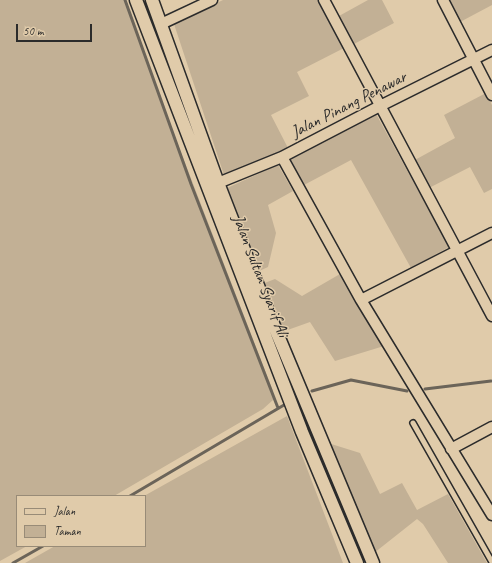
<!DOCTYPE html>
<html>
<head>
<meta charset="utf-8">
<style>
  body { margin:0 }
  #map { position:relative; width:492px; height:563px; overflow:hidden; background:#e0cbaa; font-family:Caveat,sans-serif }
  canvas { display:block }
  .legend { position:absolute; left:16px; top:495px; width:130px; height:52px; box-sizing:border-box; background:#e0cbaa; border:1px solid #988b77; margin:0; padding:5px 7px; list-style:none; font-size:12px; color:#2b2b2b }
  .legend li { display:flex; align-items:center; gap:8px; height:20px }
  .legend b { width:20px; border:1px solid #988b77 }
  .scale { position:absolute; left:16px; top:24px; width:76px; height:18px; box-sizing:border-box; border:2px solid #2b2b2b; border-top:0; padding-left:5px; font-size:12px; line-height:14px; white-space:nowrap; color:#2b2b2b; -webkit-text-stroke:3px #e0cbaa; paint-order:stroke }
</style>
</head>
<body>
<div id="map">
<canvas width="492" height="563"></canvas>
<ul class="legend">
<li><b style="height:5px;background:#e0cbaa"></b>Jalan</li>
<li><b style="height:11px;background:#c2b095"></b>Taman</li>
</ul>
<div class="scale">50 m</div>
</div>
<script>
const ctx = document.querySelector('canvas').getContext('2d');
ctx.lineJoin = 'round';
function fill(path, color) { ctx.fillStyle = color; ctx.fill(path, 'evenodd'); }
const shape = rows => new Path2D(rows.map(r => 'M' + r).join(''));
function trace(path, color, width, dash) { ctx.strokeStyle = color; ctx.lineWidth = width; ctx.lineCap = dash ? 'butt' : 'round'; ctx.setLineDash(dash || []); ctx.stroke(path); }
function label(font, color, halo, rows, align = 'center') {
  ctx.font = font + ' Caveat,sans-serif'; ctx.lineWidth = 3; ctx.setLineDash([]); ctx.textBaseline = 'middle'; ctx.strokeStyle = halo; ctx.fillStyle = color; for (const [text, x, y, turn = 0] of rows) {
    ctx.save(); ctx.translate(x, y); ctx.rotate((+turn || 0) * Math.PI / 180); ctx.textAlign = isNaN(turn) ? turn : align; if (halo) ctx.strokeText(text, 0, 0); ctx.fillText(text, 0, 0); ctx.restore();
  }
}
const green = shape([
  [0,0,126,0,160,98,273,391,273,400,263,409,114,496,17,496,17,546,27,546,0,561],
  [223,0,319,0,344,48,297,72,309,96,271,115,288,148,224,175,174,24],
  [368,0,382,0,394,23,354,44,339,16],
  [449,0,492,0,492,5,460,22],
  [486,93,492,105,492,189,484,193,470,167,427,189,413,161,455,138,444,115],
  [375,112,449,247,411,268,351,160,304,185,290,159],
  [278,165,293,191,268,205,276,233,268,267,257,272,227,188],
  [340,274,384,346,335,361,310,322,282,332,262,284,275,279,302,296],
  [287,416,343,563,25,563,55,546,145,546,144,496],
  [328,443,360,453,380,494,402,483,417,510,448,494,487,563,448,563,423,524,417,519,374,553]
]);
const stream = shape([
  [125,0,191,184,278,408],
  [425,389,491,381],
  [312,391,351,380,407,391],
  [130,496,284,405],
  [13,563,43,546]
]);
const service = shape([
  [413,423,492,562]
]);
const minor = shape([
  [324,0,492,316],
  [443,0,492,95],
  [161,24,212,0],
  [282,157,361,300,492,515],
  [218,183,282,157,380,106,492,50],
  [361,300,492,233],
  [451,449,492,427]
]);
const tertiary = shape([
  [136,0,302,432,357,563],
  [152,0,218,183,269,314,373,563]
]);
const streetNames = [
  ["Jalan Pinang Penawar",349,105,-27],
  ["Jalan Sultan Syarif Ali",260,276,69]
];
fill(green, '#c2b095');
trace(stream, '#6b6459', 3);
trace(service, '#2b2b2b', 8);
trace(minor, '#2b2b2b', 13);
trace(tertiary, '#2b2b2b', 15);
trace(service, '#e0cbaa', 5);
trace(minor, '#e0cbaa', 10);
trace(tertiary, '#e0cbaa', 12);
label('17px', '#2b2b2b', '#e0cbaa', streetNames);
</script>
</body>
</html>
